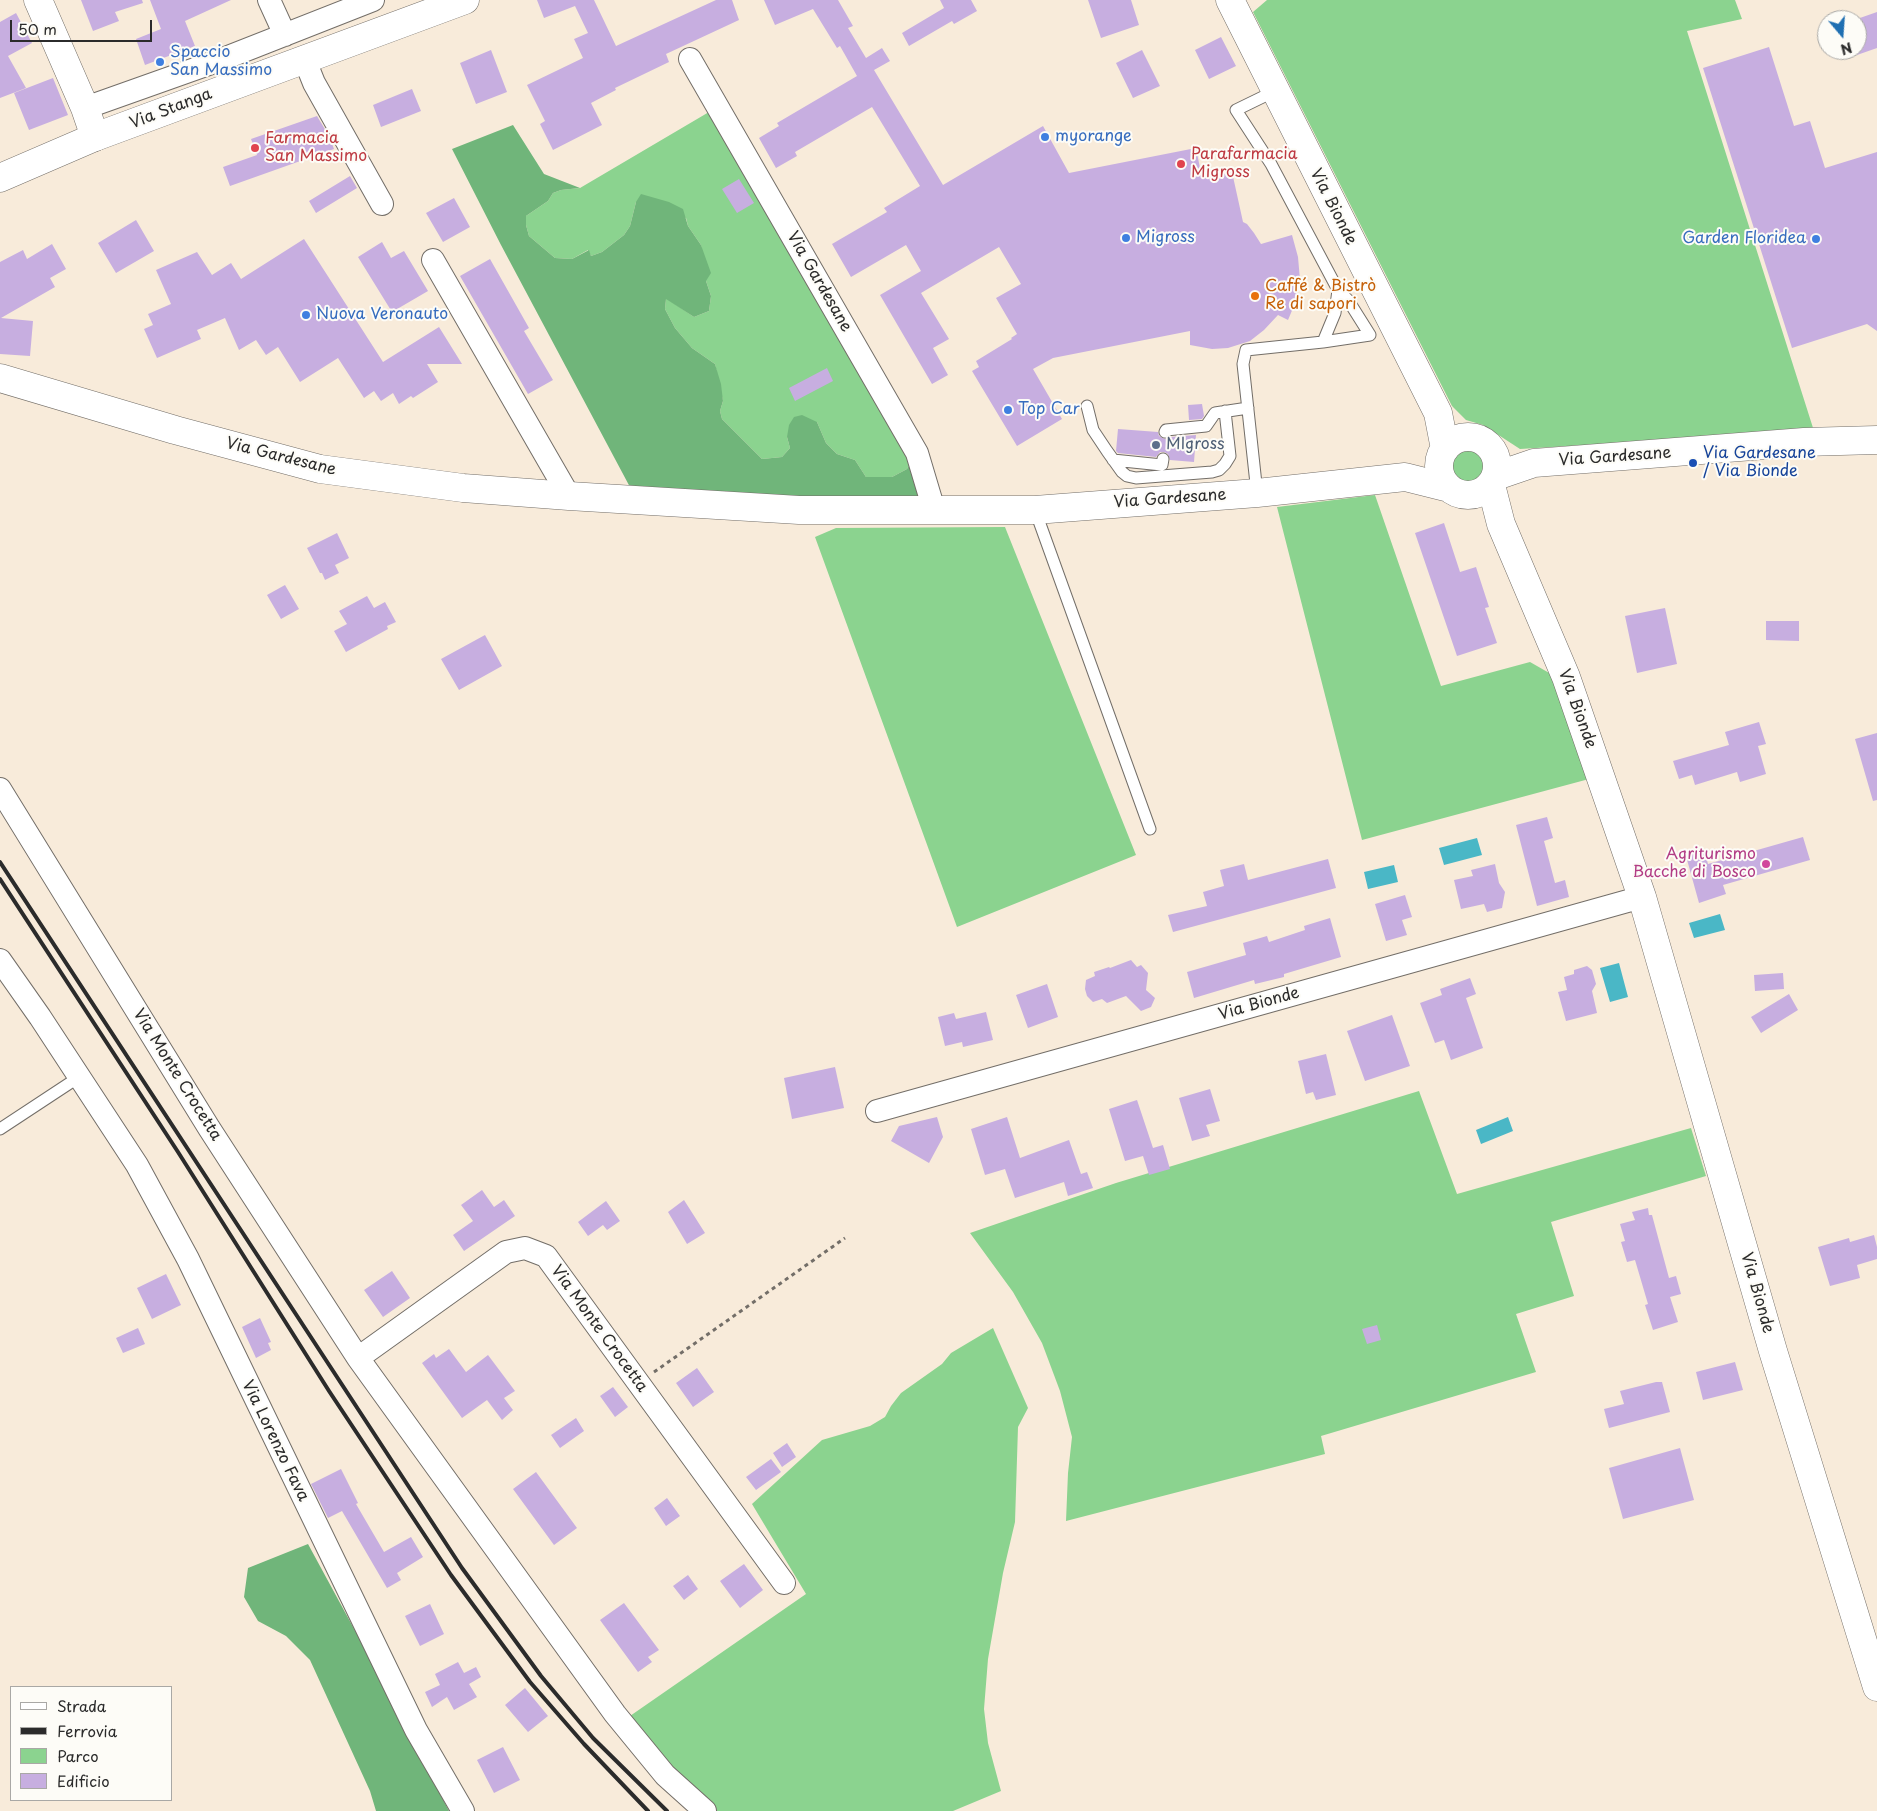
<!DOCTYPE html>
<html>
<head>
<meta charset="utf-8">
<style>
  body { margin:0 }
  #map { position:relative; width:1877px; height:1811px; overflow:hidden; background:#f8ebda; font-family:"Playpen Sans",sans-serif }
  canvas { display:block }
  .legend { position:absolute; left:10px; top:1686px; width:162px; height:115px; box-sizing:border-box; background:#fdfcf7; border:1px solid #a9a8a5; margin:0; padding:6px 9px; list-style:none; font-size:15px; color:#2b2b2b }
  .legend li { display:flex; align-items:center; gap:10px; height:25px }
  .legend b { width:25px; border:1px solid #a9a8a5 }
  .north { position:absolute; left:1817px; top:10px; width:50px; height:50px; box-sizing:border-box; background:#fdfcf7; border:1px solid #a9a8a5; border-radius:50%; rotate:162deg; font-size:14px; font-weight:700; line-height:20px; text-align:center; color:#2b2b2b }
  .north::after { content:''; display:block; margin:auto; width:18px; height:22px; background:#1f6fb2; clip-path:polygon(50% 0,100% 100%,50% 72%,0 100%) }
  .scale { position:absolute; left:10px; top:20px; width:142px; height:22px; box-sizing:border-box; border:2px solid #2b2b2b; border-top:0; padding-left:6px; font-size:15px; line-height:18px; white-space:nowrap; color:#2b2b2b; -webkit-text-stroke:4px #fdfcf7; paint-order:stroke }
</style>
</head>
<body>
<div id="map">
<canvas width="1877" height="1811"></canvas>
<ul class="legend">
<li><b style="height:6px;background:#fff"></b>Strada</li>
<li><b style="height:6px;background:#2b2b2b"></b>Ferrovia</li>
<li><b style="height:14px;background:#8bd38f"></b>Parco</li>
<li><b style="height:14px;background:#c7aee0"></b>Edificio</li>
</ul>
<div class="north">N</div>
<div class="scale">50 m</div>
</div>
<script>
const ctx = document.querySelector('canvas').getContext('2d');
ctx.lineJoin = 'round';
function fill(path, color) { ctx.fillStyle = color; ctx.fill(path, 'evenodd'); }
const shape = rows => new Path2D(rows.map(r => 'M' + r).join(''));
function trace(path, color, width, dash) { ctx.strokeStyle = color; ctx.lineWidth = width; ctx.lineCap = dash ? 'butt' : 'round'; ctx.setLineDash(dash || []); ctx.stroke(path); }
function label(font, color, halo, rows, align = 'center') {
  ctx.font = font + ' "Playpen Sans",sans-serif'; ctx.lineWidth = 4; ctx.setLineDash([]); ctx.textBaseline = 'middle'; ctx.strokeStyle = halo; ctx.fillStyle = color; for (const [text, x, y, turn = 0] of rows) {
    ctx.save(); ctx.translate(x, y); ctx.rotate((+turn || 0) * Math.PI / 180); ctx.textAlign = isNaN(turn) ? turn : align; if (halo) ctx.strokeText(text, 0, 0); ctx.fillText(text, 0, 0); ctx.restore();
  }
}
const green = shape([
  [1267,0,1735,0,1742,19,1687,31,1814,431,1520,449,1483,425,1466,420,1452,406,1253,12],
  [709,112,913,458,907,469,892,477,866,477,855,460,837,454,826,443,817,422,787,437,790,448,782,457,762,459,722,419,720,411,723,401,715,364,692,348,675,328,665,309,666,298,694,317,709,311,711,296,706,281,701,245,688,226,686,218,636,202,630,226,624,235,602,252,591,256,588,250,572,259,555,258,529,236,526,225,526,216,548,201,553,193,561,190,580,188],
  '1447 466a22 22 0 1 1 44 0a22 22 0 1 1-44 0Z',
  [1375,495,1441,686,1530,662,1558,678,1589,779,1362,840,1277,507],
  [1005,527,1136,855,957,927,815,537,836,528],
  [1419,1091,1457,1194,1691,1128,1706,1176,1551,1222,1574,1296,1516,1314,1536,1372,1321,1436,1325,1454,1066,1521,1068,1473,1072,1437,1060,1391,1042,1343,1013,1292,970,1233,1116,1183],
  [993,1328,1028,1408,1018,1427,1015,1522,1003,1573,988,1659,984,1709,988,1743,1001,1791,953,1811,701,1811,617,1725,806,1594,752,1504,822,1440,870,1426,885,1417,891,1406,901,1393,942,1364,951,1353]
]);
const forest = shape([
  [513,125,544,174,580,188,561,190,553,193,548,201,526,216,526,225,529,236,555,258,572,259,589,250,591,256,602,252,624,235,630,226,636,202,641,194,669,202,683,209,688,226,701,245,711,273,706,281,711,296,709,311,694,317,666,299,665,309,675,328,692,348,715,364,721,384,723,401,720,411,722,419,762,459,782,457,790,448,787,437,789,425,794,417,802,415,817,422,826,443,837,454,855,460,866,477,892,477,907,469,913,458,936,497,882,500,631,489,501,245,452,149],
  [308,1544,384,1684,449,1811,376,1811,370,1791,310,1660,286,1636,258,1621,244,1597,248,1568]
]);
const water = shape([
  [1477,838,1482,855,1444,865,1439,848],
  [1394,865,1398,882,1368,889,1364,872],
  [1720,914,1725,930,1694,938,1689,923],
  [1619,963,1628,997,1610,1002,1600,968],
  [1508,1117,1513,1131,1481,1144,1476,1130]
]);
const building = shape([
  [81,0,142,0,143,3,115,12,119,21,93,31],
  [150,0,231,0,185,21,195,46,145,65,136,39,161,29],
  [537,0,594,0,616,46,716,0,732,0,739,20,666,54,669,62,615,88,616,90,591,103,602,125,553,150,540,124,545,121,527,85,583,58,574,39,588,33,575,6,544,18],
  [764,0,838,0,853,26,848,28,866,58,882,48,890,61,874,70,943,185,1043,126,1069,173,1196,148,1202,178,1232,172,1243,222,1247,224,1254,233,1261,244,1292,235,1298,257,1300,280,1296,301,1288,320,1278,315,1264,330,1250,341,1228,348,1212,349,1190,345,1190,331,1053,358,1033,369,1062,419,1017,446,972,371,979,367,976,361,1012,339,1011,338,1017,334,996,298,1021,284,999,247,921,293,949,339,933,348,948,375,932,384,880,295,921,271,906,245,851,277,832,244,887,212,884,208,920,186,872,107,795,152,797,156,776,168,759,138,779,126,777,123,857,76,840,46,837,48,813,9,775,25],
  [940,0,971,0,977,11,954,24,952,21,909,46,902,33,944,8],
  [1088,0,1131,0,1139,25,1101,38],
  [1877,12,1877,48,1857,55,1857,19],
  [16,13,32,43,8,56,26,88,0,98,0,22],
  [1221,37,1236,66,1209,79,1195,50],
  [1769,47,1794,126,1810,121,1825,168,1877,152,1877,331,1867,324,1792,348,1703,68],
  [491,50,507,92,476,104,460,63],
  [1142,50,1160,86,1133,98,1116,63],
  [53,78,68,115,29,130,14,93],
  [412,89,421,111,381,127,373,105],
  [317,116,329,136,334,149,230,186,223,167,257,155,251,139],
  [350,176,357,188,316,213,309,201],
  [739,179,754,203,737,213,722,189],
  [454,198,470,227,443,242,426,213],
  [136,220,154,251,116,273,98,243],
  [304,239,383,362,439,327,462,364,427,364,438,382,413,398,411,396,399,404,393,393,381,401,374,391,364,398,338,358,300,382,278,347,266,355,256,340,239,350,225,318,197,330,201,339,157,358,144,329,153,325,148,314,171,304,156,270,197,252,212,275,231,263,241,279],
  [382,242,391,258,404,251,428,291,392,312,358,257],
  [52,244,66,269,50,278,55,287,1,318,33,321,30,356,0,354,0,262,23,250,27,259],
  [490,259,529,328,524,331,553,380,528,394,460,276],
  [827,368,833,381,795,401,789,388],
  [1202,404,1204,416,1202,419,1189,420,1188,405],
  [1118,429,1158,432,1159,436,1165,439,1170,437,1196,435,1194,462,1170,460,1168,454,1164,452,1160,452,1156,457,1118,453,1116,451],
  [1444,523,1460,572,1476,567,1489,607,1485,608,1497,643,1457,656,1415,533],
  [337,533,349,558,335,565,339,573,325,580,322,573,320,573,307,548],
  [285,585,299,609,281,619,267,595],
  [367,596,374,608,385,602,396,622,387,626,388,629,346,652,334,631,347,624,339,611],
  [1665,608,1677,664,1637,673,1625,616],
  [1766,621,1799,621,1799,641,1766,640],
  [485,635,502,666,459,690,441,659],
  [1759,722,1766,744,1758,746,1766,774,1740,782,1737,772,1695,785,1692,775,1679,779,1673,761,1729,745,1725,732],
  [1877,733,1877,800,1873,801,1855,739],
  [1547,817,1553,838,1544,841,1555,883,1565,880,1569,897,1537,906,1516,825],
  [1803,837,1810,860,1723,885,1726,894,1699,903,1686,856,1704,850,1708,864],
  [1328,859,1336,888,1173,932,1168,915,1207,906,1203,892,1224,886,1220,870,1244,864,1248,880],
  [1495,864,1499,883,1505,892,1502,908,1487,912,1484,904,1461,909,1454,880,1473,876,1471,870],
  [1405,895,1412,917,1402,920,1407,935,1386,941,1375,904],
  [1330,918,1341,957,1284,974,1284,977,1255,984,1254,980,1194,998,1187,972,1246,955,1243,943,1267,936,1269,942,1305,930,1304,926],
  [1131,960,1137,967,1141,965,1148,973,1146,990,1155,998,1151,1007,1141,1011,1126,996,1107,1003,1102,999,1093,1002,1087,996,1085,989,1086,980,1095,976,1094,972,1109,967,1110,968],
  [1587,966,1592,970,1596,984,1592,991,1597,1013,1566,1021,1558,992,1567,990,1564,977,1574,974,1574,970],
  [1783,973,1784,989,1755,991,1754,975],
  [1470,978,1476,994,1466,998,1483,1048,1451,1060,1444,1040,1435,1043,1420,1003,1442,995,1440,989],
  [1047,984,1058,1017,1028,1028,1016,995],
  [1789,994,1798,1010,1761,1033,1751,1017],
  [986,1012,993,1040,963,1047,962,1042,945,1046,938,1017,954,1013,956,1019],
  [1392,1015,1410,1066,1365,1081,1347,1031],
  [1326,1054,1336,1095,1316,1100,1313,1092,1306,1094,1298,1061],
  [835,1067,844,1108,792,1119,784,1078],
  [1210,1089,1220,1121,1206,1125,1210,1136,1192,1141,1179,1098],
  [1137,1100,1153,1148,1163,1145,1170,1169,1149,1175,1143,1156,1125,1161,1109,1109],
  [937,1117,943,1137,929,1163,891,1141,899,1126],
  [1007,1117,1020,1158,1069,1140,1081,1174,1087,1172,1093,1188,1068,1196,1064,1182,1015,1198,1005,1169,985,1175,971,1129],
  [482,1190,494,1207,504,1200,515,1216,464,1251,453,1235,473,1221,461,1205],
  [684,1200,705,1233,687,1244,668,1212],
  [606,1201,620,1221,607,1230,603,1225,588,1236,578,1222],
  [1648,1208,1649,1215,1652,1215,1669,1278,1676,1276,1681,1294,1670,1297,1678,1322,1653,1330,1645,1305,1648,1304,1635,1260,1627,1262,1621,1242,1625,1241,1620,1224,1635,1220,1632,1212],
  [1874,1235,1877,1247,1877,1259,1857,1265,1860,1278,1830,1286,1818,1247,1849,1238,1850,1242],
  [392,1271,410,1298,383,1317,364,1290],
  [166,1274,181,1305,152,1319,137,1288],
  [260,1318,271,1342,268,1343,271,1350,256,1358,242,1327],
  [1377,1325,1381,1340,1367,1344,1362,1329],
  [138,1328,145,1344,123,1353,116,1338],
  [449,1349,466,1372,488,1355,515,1391,504,1398,513,1410,502,1420,487,1400,462,1418,422,1363,434,1354,436,1358],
  [1735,1362,1743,1390,1703,1400,1696,1372],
  [697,1368,714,1392,693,1407,676,1383],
  [1656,1382,1662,1382,1670,1412,1609,1428,1604,1409,1624,1404,1620,1391],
  [613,1387,628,1407,615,1417,600,1396],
  [576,1418,584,1431,560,1448,551,1435],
  [787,1443,796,1457,782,1467,773,1453],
  [1680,1448,1694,1500,1623,1519,1609,1468],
  [771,1459,781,1472,756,1490,746,1477],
  [341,1469,358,1503,356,1504,384,1552,411,1537,423,1557,397,1573,401,1580,387,1588,342,1511,328,1518,311,1484],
  [536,1472,577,1528,554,1545,513,1489],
  [667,1498,680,1516,666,1526,654,1508],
  [744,1564,763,1590,740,1608,720,1581],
  [688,1575,698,1589,684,1600,673,1586],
  [624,1603,659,1650,648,1657,652,1662,638,1672,600,1620],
  [430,1604,444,1634,420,1646,405,1616],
  [458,1662,464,1673,476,1667,481,1677,469,1684,477,1697,454,1710,447,1697,432,1707,425,1692,440,1685,435,1674],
  [525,1688,548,1716,528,1732,505,1705],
  [503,1747,520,1780,494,1793,477,1760]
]);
const path = shape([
  [654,1372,845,1238]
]);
const lane = shape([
  [1323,342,1335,313,1338,290],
  [1087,406,1093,430,1107,451,1122,472,1127,476,1136,478,1212,472,1219,470,1225,464,1230,456,1225,411],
  [1165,432,1166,430,1206,426,1215,413,1248,408],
  [1113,460,1162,465,1163,459],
  [1257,493,1243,364,1246,350,1323,342,1370,335,1348,300,1338,290,1271,164,1236,110,1275,91],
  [1035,510,1150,829],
  [0,1129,79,1077]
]);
const street = shape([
  [269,0,285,35],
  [304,58,314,83,382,204],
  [690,59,917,453,934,510],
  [85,108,223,59,373,0],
  [433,260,569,496],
  [0,789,209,1128,358,1358,615,1714,665,1775,705,1811],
  [0,960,40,1017,137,1165,188,1259,416,1730,463,1811],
  [877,1111,1642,897],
  [358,1358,506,1252,525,1248,546,1256,784,1583]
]);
const secondary = shape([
  [38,0,85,108,95,137],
  [1230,0,1438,413,1445,449],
  [0,378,175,430,320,469,463,488,569,496,799,510,1035,510,1257,493,1405,477,1449,488],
  '1439 466a29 29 0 1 1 58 0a29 29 0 1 1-58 0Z',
  [1496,476,1534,463,1804,442,1877,440],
  [1491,485,1501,524,1566,677,1642,897,1773,1351,1877,1687]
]);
const primary = shape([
  [0,178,95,137,465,0]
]);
const rail = shape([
  [0,862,462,1568,541,1676,593,1738,667,1811],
  [0,879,178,1152,329,1391,451,1575,530,1682,584,1744,648,1811]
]);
const markers = [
  [160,62,5,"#3f7fe0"],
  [1045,137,5,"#3f7fe0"],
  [255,148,5,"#e0444e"],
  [1181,164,5,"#e0444e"],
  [1126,238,5,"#3f7fe0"],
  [1816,239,5,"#3f7fe0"],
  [1255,296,5,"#e8710a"],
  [306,315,5,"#3f7fe0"],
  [1008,410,5,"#3f7fe0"],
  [1156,445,5,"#5c6f8a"],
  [1693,463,5,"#1a4fb4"],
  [1766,864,5,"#d1479c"]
];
const shopNames = [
  ["Spaccio",170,53],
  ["San Massimo",170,71],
  ["myorange",1055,137],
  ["Migross",1136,238],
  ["Garden Floridea",1806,239,"right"],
  ["Nuova Veronauto",316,315],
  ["Top Car",1018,410]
];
const streetNames = [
  ["Via Stanga",171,109,-21],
  ["Via Bionde",1333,207,63],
  ["Via Gardesane",819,282,60],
  ["Via Gardesane",281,457,14],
  ["Via Gardesane",1615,457,-4],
  ["Via Gardesane",1170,499,-4],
  ["Via Bionde",1577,709,70],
  ["Via Bionde",1259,1004,-16],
  ["Via Monte Crocetta",177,1075,58],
  ["Via Bionde",1757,1293,74],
  ["Via Monte Crocetta",599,1329,54],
  ["Via Lorenzo Fava",275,1441,64]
];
const healthNames = [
  ["Farmacia",265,139],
  ["San Massimo",265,157],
  ["Parafarmacia",1191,155],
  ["Migross",1191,173]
];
const foodNames = [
  ["Caffé & Bistrò",1265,287],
  ["Re di sapori",1265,305]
];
const serviceNames = [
  ["MIgross",1166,445]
];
const transitNames = [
  ["Via Gardesane",1703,454],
  ["/ Via Bionde",1703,472]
];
const hotelNames = [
  ["Agriturismo",1756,855],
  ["Bacche di Bosco",1756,873]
];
fill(green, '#8bd38f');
fill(forest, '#70b57a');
fill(water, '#4ab7c6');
fill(building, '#c7aee0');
trace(lane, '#736e68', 13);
trace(street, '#736e68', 24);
trace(secondary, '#736e68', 29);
trace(primary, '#736e68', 29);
trace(path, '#736e68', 3, [4, 4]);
trace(lane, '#fff', 11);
trace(street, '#fff', 22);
trace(secondary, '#fff', 28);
trace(primary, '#fff', 28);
trace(rail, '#2b2b2b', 4);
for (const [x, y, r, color] of markers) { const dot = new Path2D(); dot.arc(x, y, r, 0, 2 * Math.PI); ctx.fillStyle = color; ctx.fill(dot); trace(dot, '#fdfcf7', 2); }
label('16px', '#366cbe', '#fdfcf7', shopNames, 'left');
label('16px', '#2b2b2b', '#fdfcf7', streetNames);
label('16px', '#be3a42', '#fdfcf7', healthNames, 'left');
label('16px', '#c56008', '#fdfcf7', foodNames, 'left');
label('16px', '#4e5e75', '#fdfcf7', serviceNames, 'left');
label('16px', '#164399', '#fdfcf7', transitNames, 'left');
label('16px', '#b23c85', '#fdfcf7', hotelNames, 'right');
</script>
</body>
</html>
